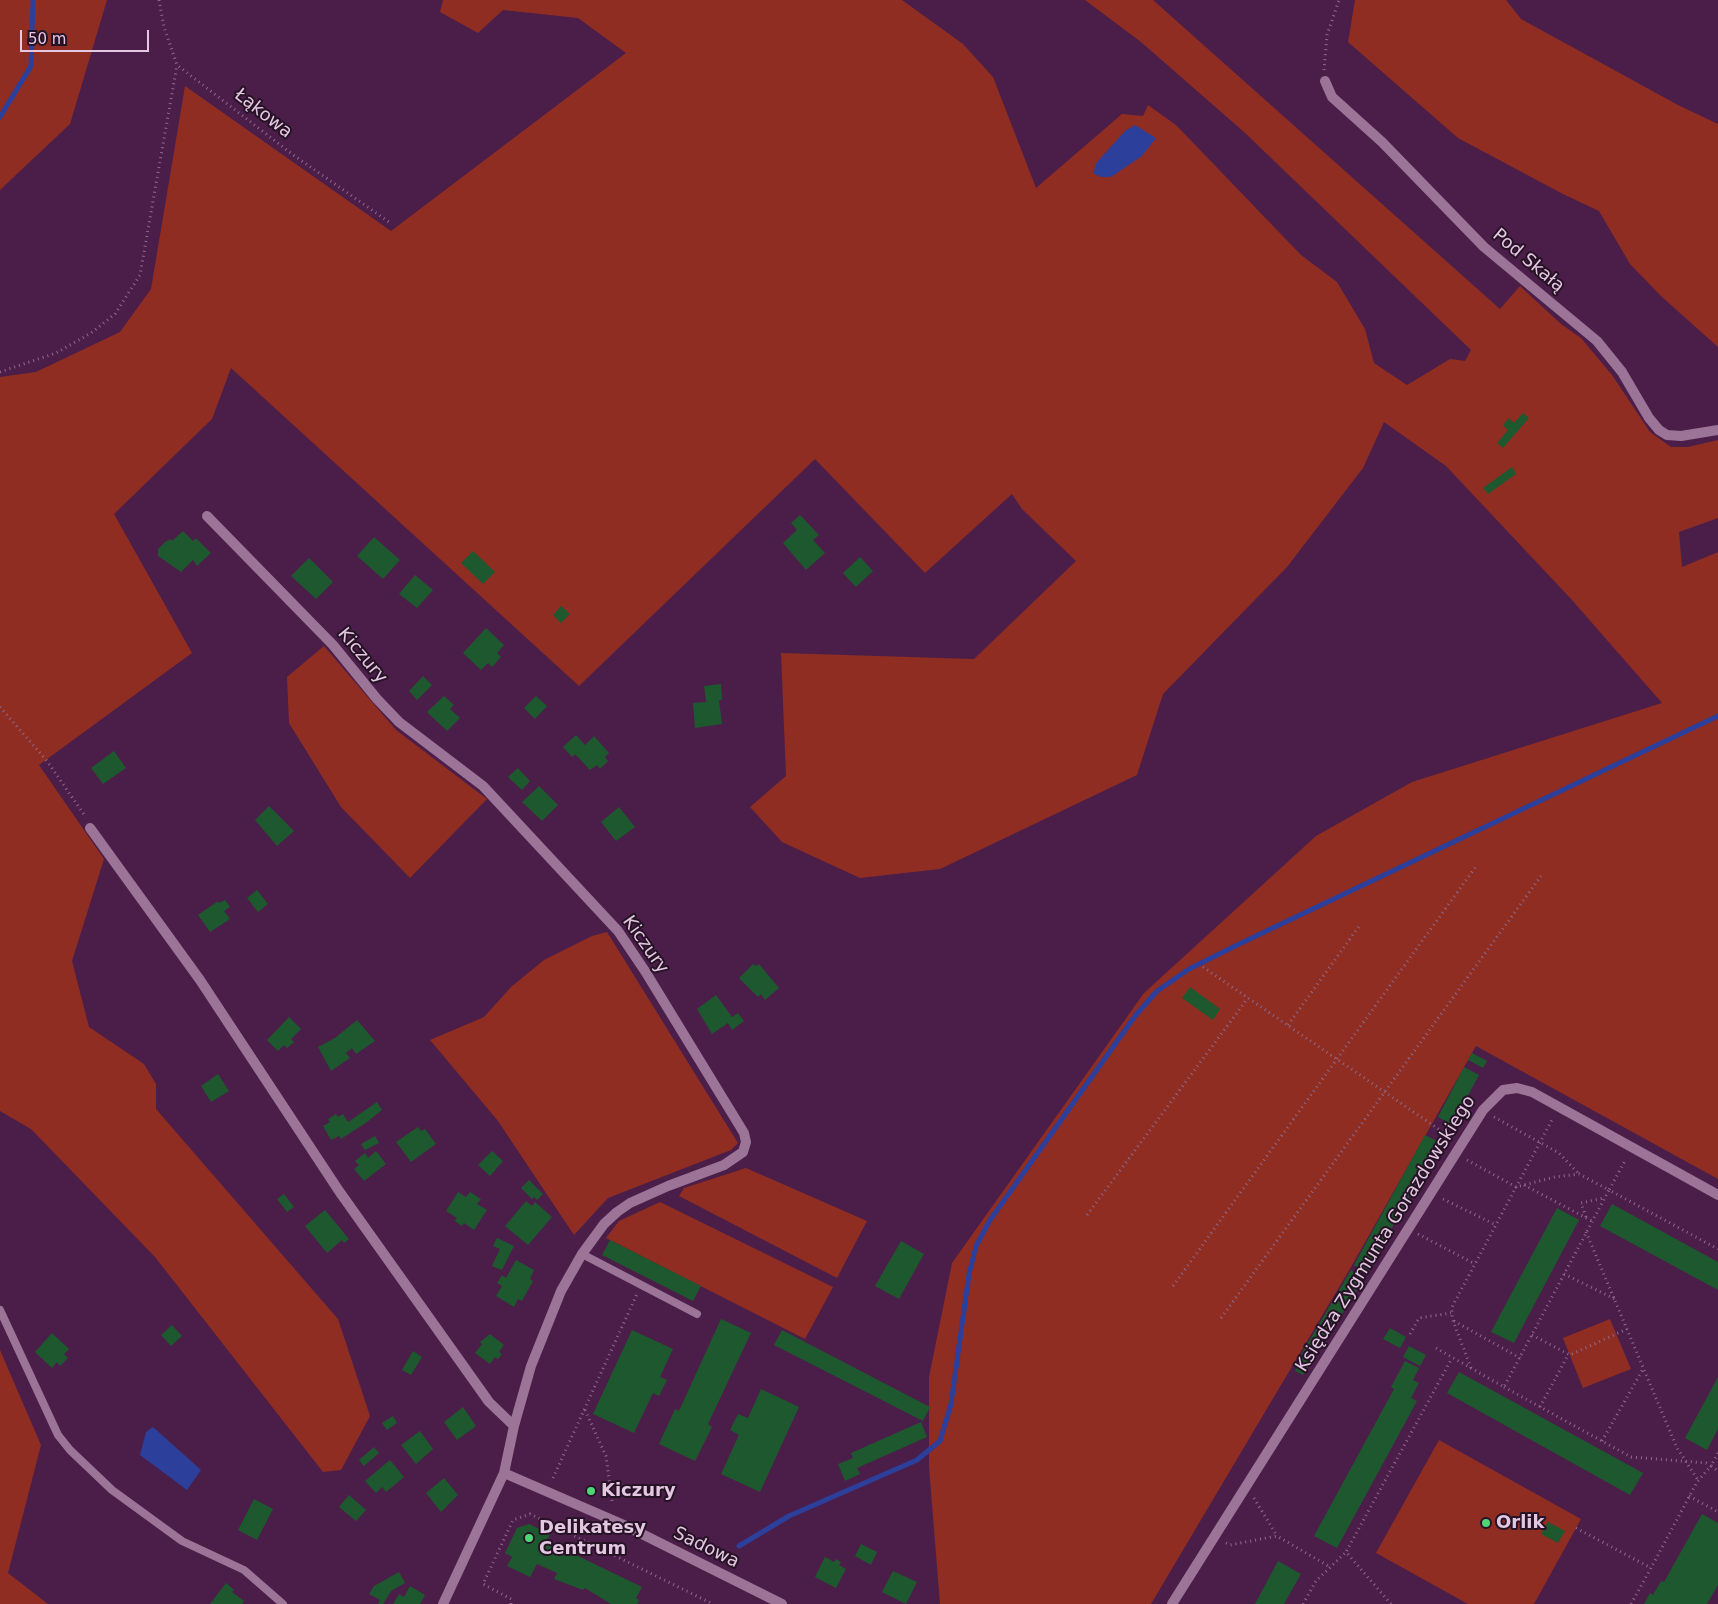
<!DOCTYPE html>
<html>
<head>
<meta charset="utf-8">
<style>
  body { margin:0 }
  #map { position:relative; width:1718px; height:1604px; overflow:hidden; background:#4b1e49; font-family:"DejaVu Sans",sans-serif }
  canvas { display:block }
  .scale { position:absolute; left:20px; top:30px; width:129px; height:22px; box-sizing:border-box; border:2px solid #e4c7e1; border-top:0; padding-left:6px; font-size:15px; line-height:18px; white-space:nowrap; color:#e4c7e1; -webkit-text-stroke:4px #261225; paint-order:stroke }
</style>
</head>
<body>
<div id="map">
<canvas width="1718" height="1604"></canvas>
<div class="scale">50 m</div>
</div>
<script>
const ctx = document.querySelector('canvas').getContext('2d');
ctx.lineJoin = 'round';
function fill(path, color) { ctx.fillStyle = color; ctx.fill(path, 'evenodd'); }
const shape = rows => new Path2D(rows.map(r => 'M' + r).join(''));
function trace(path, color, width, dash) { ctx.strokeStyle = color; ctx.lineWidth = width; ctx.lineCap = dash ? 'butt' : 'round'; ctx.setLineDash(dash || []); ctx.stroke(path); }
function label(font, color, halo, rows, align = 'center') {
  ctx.font = font + ' "DejaVu Sans",sans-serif'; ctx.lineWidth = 4; ctx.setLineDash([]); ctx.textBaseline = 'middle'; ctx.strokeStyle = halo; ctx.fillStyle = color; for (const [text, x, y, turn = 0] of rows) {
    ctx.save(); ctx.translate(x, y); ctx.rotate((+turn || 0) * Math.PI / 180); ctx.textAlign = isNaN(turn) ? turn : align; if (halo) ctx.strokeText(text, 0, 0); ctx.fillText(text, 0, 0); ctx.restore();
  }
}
const green = shape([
  [0,0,107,0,70,124,0,190],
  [443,0,902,0,963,44,993,77,1036,188,1122,114,1143,116,1148,105,1176,125,1301,255,1337,282,1365,329,1374,363,1407,385,1450,359,1465,361,1471,350,1244,132,1141,42,1085,0,1153,0,1500,309,1520,286,1561,324,1581,338,1612,375,1650,432,1671,447,1688,447,1718,440,1718,518,1679,532,1682,567,1718,552,1718,1179,1476,1046,1351,1267,1151,1604,940,1604,929,1467,929,1377,952,1263,1144,993,1316,836,1412,782,1662,703,1572,600,1446,466,1384,422,1363,468,1287,567,1163,694,1137,775,940,869,860,878,782,842,750,807,786,776,781,653,974,659,1076,561,1022,509,1012,494,925,573,815,459,579,686,231,368,212,419,114,514,192,653,39,765,104,859,72,961,89,1027,144,1064,156,1084,156,1109,338,1319,370,1416,341,1470,323,1472,155,1257,31,1129,0,1111,0,377,36,372,120,332,151,289,185,86,391,231,626,53,578,18,503,10,478,33,440,12],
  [1355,0,1506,0,1521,19,1678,105,1718,124,1718,347,1661,296,1630,264,1599,211,1563,194,1458,138,1348,42],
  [324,646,396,730,487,799,410,878,341,807,289,723,287,677],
  [607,932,738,1143,731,1150,608,1198,574,1235,498,1121,430,1040,484,1017,511,987,544,960,592,936],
  [746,1168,867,1221,837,1278,679,1196,684,1188],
  [660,1202,833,1287,805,1339,606,1238,619,1221],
  [1610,1319,1631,1369,1583,1388,1563,1338],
  [0,1350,41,1445,8,1573,48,1604,0,1604],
  [1439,1440,1581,1519,1534,1604,1468,1604,1376,1553]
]);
const water = shape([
  [1135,125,1156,138,1142,156,1111,177,1101,177,1093,173,1097,162,1125,131],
  [153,1427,201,1470,187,1490,140,1455,146,1432]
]);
const stream = shape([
  [0,117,31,66,33,0],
  [739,1546,789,1516,917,1460,940,1441,951,1404,969,1274,976,1246,990,1220,1135,1016,1157,991,1189,969,1235,946,1718,716]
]);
const building = shape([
  [1523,413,1529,418,1503,448,1497,443,1508,430,1503,425,1509,418,1514,423],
  [1512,467,1516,474,1488,494,1483,488],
  [800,515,819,535,813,540,825,553,806,570,783,543,797,530,791,523],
  [183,531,193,541,196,538,211,553,197,566,193,560,181,572,158,556,158,549,165,542,171,539,172,541],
  [374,537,400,560,383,579,357,556],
  [473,551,495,572,483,584,461,563],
  [860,557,873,571,856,587,843,573],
  [309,558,333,582,316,599,291,576],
  [415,575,433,590,417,608,399,594],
  [561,606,570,614,561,623,553,615],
  [486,628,504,645,497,653,501,657,492,667,488,663,481,670,463,653],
  [423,676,432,685,417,700,409,691],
  [721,684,722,700,719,700,722,724,695,728,693,703,706,702,704,686],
  [444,696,454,705,450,709,460,718,447,731,427,712],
  [536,696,547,706,535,719,524,708],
  [576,735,585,745,594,736,609,753,605,757,608,761,600,769,597,765,590,770,575,754,572,757,563,747],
  [114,751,126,768,103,784,91,768],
  [518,768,530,781,522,790,508,777],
  [539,786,558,805,542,821,522,802],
  [269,806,294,831,277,846,255,820],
  [619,807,635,827,616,841,601,822],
  [257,890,268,904,258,912,247,898],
  [225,900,230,907,224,911,230,919,210,932,198,915,218,901,219,903],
  [753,964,756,966,759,964,779,988,765,1000,761,994,758,997,739,978],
  [1190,987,1220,1009,1213,1020,1182,998],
  [716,995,732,1017,738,1013,744,1021,732,1030,728,1023,712,1034,697,1009],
  [289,1017,301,1029,291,1039,294,1042,287,1048,284,1045,278,1051,267,1040],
  [357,1020,375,1041,356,1054,352,1048,346,1053,350,1058,331,1071,318,1047,335,1038],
  [1472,1053,1487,1061,1483,1068,1468,1060],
  [1464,1067,1479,1075,1452,1125,1438,1117],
  [218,1074,229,1091,211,1102,201,1086],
  [377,1102,382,1110,367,1122,341,1139,339,1136,331,1140,323,1126,330,1122,328,1119,336,1114,338,1117,343,1114,348,1122],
  [418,1127,421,1131,425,1129,436,1144,411,1162,396,1142],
  [1425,1135,1439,1142,1367,1273,1354,1265],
  [375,1136,379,1143,365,1150,361,1144],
  [376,1151,386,1164,364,1181,354,1169,359,1165,355,1161,365,1153,368,1158],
  [492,1151,503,1161,490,1176,478,1165],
  [529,1180,543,1194,537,1200,534,1197,532,1199,521,1188],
  [458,1192,466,1197,470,1192,481,1199,477,1204,487,1210,474,1230,464,1223,462,1226,455,1221,457,1218,446,1211],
  [284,1194,294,1207,287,1212,277,1199],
  [526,1201,532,1206,535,1202,552,1217,528,1245,505,1226],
  [1612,1204,1718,1262,1718,1290,1600,1226],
  [1557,1208,1579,1220,1514,1343,1491,1332],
  [325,1210,349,1239,344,1243,342,1240,327,1253,305,1226],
  [497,1238,514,1246,502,1270,492,1266,500,1249,493,1246],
  [610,1240,701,1286,693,1301,602,1255],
  [901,1241,924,1254,899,1299,875,1286],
  [516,1260,534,1270,530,1279,533,1281,522,1301,518,1299,514,1307,496,1296,502,1286,497,1283,502,1275,506,1278],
  [1351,1270,1364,1279,1303,1375,1295,1371,1301,1359,1299,1358],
  [721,1319,751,1333,708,1424,712,1427,695,1461,659,1444,675,1409,679,1411],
  [172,1325,182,1336,171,1346,161,1335],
  [1390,1328,1406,1337,1400,1348,1383,1339],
  [632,1330,673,1349,660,1377,667,1380,659,1396,653,1393,634,1433,593,1414],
  [782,1330,930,1407,923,1421,774,1345],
  [52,1333,69,1349,64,1354,68,1358,60,1366,57,1362,52,1368,35,1352],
  [490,1334,504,1345,499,1352,502,1354,498,1359,495,1357,490,1364,475,1353,482,1344,480,1342],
  [1409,1346,1426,1355,1420,1366,1403,1357],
  [413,1351,422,1357,411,1375,402,1370],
  [1405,1361,1419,1368,1413,1380,1419,1383,1411,1398,1417,1401,1337,1548,1314,1536,1394,1389,1391,1387],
  [1459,1372,1643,1473,1630,1495,1447,1393],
  [1718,1377,1718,1429,1707,1450,1685,1438],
  [761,1389,799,1407,760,1492,721,1474,739,1435,730,1430,738,1414,748,1418],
  [463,1407,476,1426,457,1440,444,1422],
  [393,1416,397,1423,387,1430,382,1423],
  [921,1422,927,1437,857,1468,860,1474,845,1481,838,1464,853,1458,851,1453],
  [420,1431,433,1449,416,1464,401,1445],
  [374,1447,379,1453,364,1466,359,1460],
  [390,1460,404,1477,386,1492,382,1487,376,1493,365,1481],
  [444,1478,458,1495,441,1512,426,1493],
  [349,1495,366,1510,356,1521,339,1507],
  [254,1499,273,1509,257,1540,238,1530],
  [1702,1514,1718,1523,1718,1585,1707,1604,1644,1604,1650,1593,1653,1595,1661,1581,1664,1582],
  [1548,1522,1565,1531,1558,1543,1541,1534],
  [529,1524,550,1534,547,1541,642,1587,636,1598,639,1600,637,1604,611,1604,585,1588,583,1590,554,1579,557,1573,537,1564,530,1577,507,1566,512,1557,505,1553,517,1528],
  [861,1544,877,1552,871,1565,855,1556],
  [825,1557,834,1562,836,1559,841,1562,839,1565,846,1569,836,1588,815,1577],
  [1278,1561,1301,1574,1284,1604,1255,1604],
  [893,1571,917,1582,906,1604,882,1592],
  [399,1572,405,1583,391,1591,383,1604,378,1604,380,1600,369,1594,374,1586],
  [226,1583,234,1590,232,1592,244,1601,242,1604,210,1604],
  [410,1586,425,1595,420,1604,393,1604,399,1594,404,1597]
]);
const path = shape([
  [159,0,164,27,177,65,292,154,389,222],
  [1324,70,1327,35,1339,0],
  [0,372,56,353,91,333,115,314,140,275,177,65],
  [0,707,47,761,85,816],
  [1203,967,1450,1137],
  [1288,1025,1360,925],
  [1494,1117,1559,1153,1579,1174],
  [1467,1160,1516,1187,1555,1177,1579,1174,1609,1190,1626,1159],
  [1524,1185,1592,1221],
  [1443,1199,1496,1225],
  [1087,1215,1248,998],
  [1586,1217,1581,1203,1604,1198],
  [1586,1232,1677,1448,1698,1480],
  [1418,1234,1475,1264],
  [1564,1274,1615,1299],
  [1173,1286,1477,865],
  [1221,1318,1541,876],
  [1454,1321,1520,1358],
  [1410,1334,1419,1318,1451,1313],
  [1532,1335,1570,1355,1627,1329],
  [1436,1348,1504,1387,1609,1190,1718,1249],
  [1471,1368,1452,1318,1452,1307,1553,1118],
  [1504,1387,1631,1457,1706,1463,1711,1466,1697,1482,1651,1568],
  [1540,1407,1568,1355],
  [585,1410,606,1456,612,1501],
  [1602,1441,1643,1369],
  [1718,1453,1711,1466,1718,1471],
  [553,1478,637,1294],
  [1689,1496,1718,1512],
  [1254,1498,1277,1536],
  [1576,1528,1651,1568,1631,1604],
  [1226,1543,1230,1545,1277,1536,1330,1567],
  [511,1604,511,1599,483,1584,513,1520,530,1514,713,1604],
  [1303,1604,1316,1581,1346,1552],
  [1391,1604,1346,1552,1452,1358]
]);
const lane = shape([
  [582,1254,697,1314],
  [0,1310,58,1435,70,1450,112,1490,182,1541,244,1570,283,1604]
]);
const street = shape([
  [1325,81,1332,97,1382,142,1484,247,1597,341,1622,372,1649,418,1659,430,1667,435,1681,436,1718,430],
  [207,516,333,645,377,699,399,722,483,786,618,931,645,971,744,1133,746,1142,743,1152,724,1165,668,1186,630,1203,617,1212,604,1224,582,1254,561,1291,531,1366,514,1426,504,1473,443,1604],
  [90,828,200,980,339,1191,489,1402,514,1426],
  [504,1473,624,1525,782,1604],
  [1172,1604,1483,1110,1503,1090,1517,1088,1532,1092,1718,1195]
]);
const markers = [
  [591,1491,5,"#4ed676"],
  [1486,1523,5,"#4ed676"],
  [529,1538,5,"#4ed676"]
];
const streetNames = [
  ["Łąkowa",263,114,38],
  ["Pod Skałą",1528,261,40],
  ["Kiczury",362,656,50],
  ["Kiczury",645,945,55],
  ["Księdza Zygmunta Gorazdowskiego",1386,1234,-58],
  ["Sadowa",706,1548,26]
];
const poiNames = [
  ["Kiczury",601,1491],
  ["Orlik",1496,1523],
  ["Delikatesy",539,1528],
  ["Centrum",539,1549]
];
fill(green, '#8f2d22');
fill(water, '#2c3f9b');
trace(stream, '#2c3f9b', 5);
fill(building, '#1e582e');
trace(path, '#8f698c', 3, [1, 4]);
trace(lane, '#9b7497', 8);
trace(street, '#9b7497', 10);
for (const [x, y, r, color] of markers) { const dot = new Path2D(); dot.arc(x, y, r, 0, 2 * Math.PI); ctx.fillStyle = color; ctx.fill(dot); trace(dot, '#261225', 2); }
label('18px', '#e4c7e1', '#261225', streetNames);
label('bold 18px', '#e4c7e1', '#261225', poiNames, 'left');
</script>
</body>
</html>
